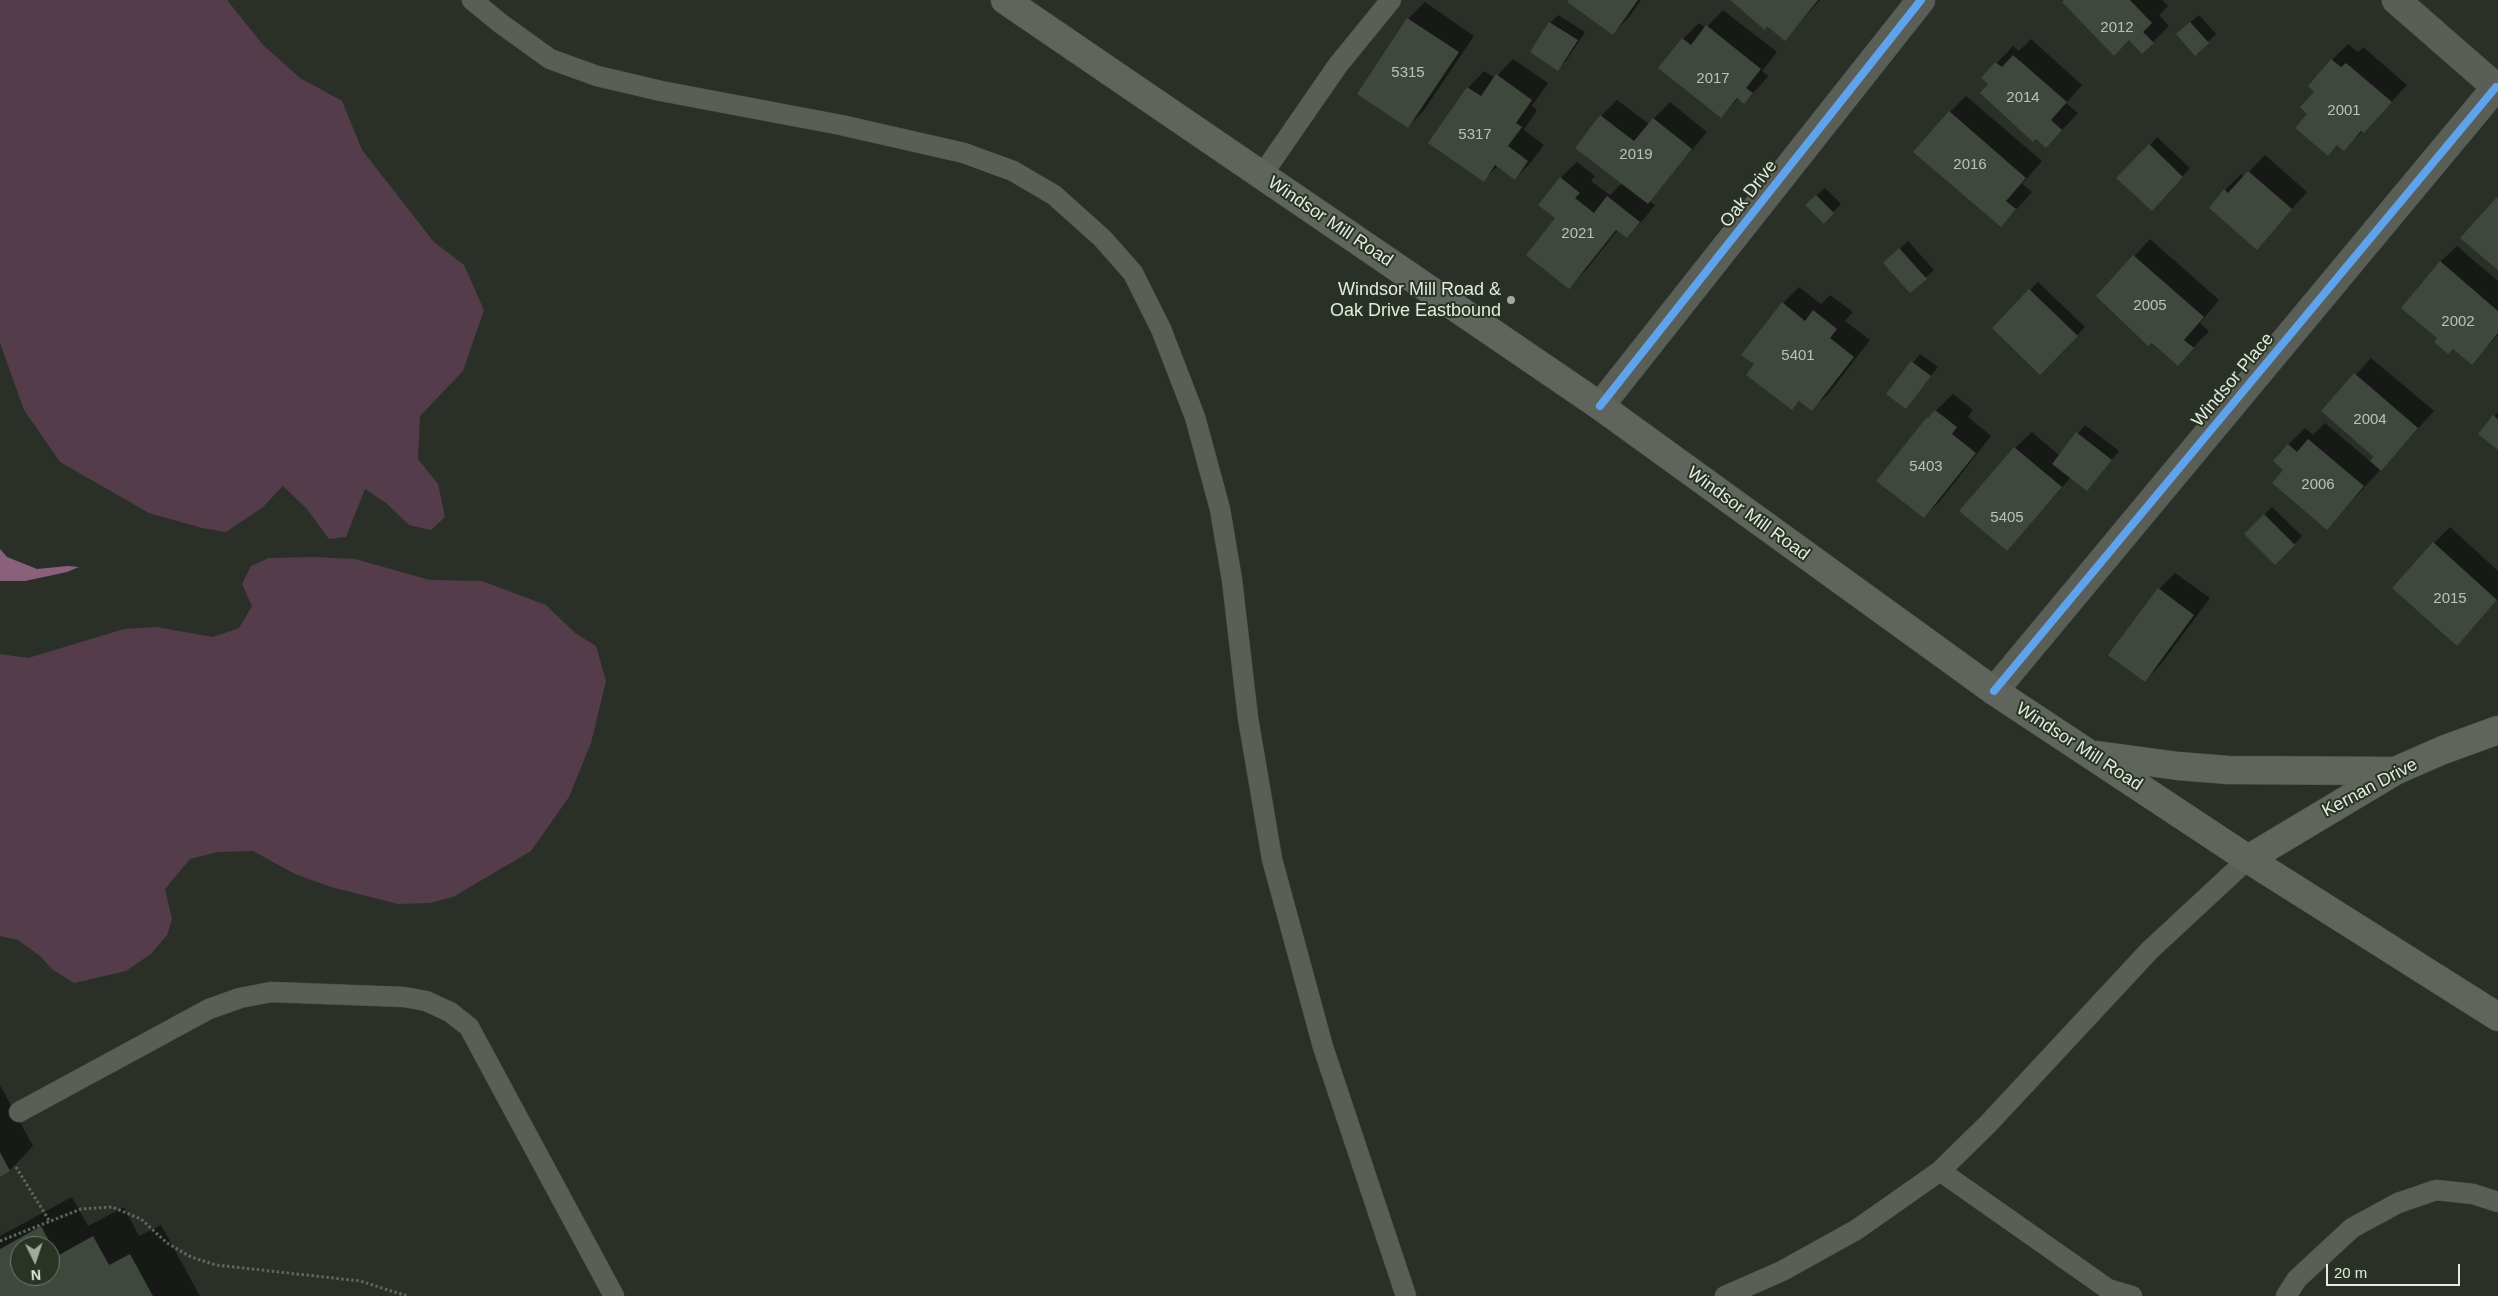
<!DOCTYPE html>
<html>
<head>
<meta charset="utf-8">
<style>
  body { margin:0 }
  #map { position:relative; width:2498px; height:1296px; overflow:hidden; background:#2a3028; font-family:Helvetica,sans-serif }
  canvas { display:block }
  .north { position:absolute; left:10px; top:1236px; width:50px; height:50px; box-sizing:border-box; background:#293424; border:1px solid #737d6f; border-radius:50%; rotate:176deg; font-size:14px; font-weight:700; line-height:20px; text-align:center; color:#e3ebe0 }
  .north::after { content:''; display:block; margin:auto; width:18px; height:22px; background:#a2aaa0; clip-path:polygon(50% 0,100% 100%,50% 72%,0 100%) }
  .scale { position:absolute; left:2326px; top:1264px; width:134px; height:22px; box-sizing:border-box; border:2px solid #e3ebe0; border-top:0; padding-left:6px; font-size:15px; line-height:18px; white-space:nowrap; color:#e3ebe0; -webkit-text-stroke:4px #293424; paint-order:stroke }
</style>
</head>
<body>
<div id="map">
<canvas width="2498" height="1296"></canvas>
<div class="north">N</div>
<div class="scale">20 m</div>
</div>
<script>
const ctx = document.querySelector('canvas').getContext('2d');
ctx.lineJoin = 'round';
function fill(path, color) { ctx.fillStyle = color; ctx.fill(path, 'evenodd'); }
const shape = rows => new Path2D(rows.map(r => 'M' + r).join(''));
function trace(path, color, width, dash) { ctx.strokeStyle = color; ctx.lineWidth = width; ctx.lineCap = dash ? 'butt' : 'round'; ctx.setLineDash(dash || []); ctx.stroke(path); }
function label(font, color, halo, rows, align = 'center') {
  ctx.font = font + ' Helvetica,sans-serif'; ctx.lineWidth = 4; ctx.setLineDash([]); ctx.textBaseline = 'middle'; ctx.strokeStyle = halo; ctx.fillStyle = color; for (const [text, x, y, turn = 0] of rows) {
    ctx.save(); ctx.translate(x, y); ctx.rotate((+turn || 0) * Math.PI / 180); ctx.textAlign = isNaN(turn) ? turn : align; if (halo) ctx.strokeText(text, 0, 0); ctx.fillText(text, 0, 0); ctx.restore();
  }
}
const green = shape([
  [0,0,227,0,263,45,300,78,342,101,362,150,434,242,464,265,484,310,463,371,420,416,418,459,438,484,445,517,431,530,409,525,386,503,365,489,346,537,329,539,307,509,283,486,263,507,226,532,202,528,149,513,60,462,24,410,0,343],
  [314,557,355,559,430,580,482,581,546,605,575,633,596,646,606,681,591,743,569,797,531,851,453,897,430,903,398,904,331,887,295,874,253,851,218,852,190,859,165,889,172,919,167,935,151,954,126,971,74,983,53,970,40,956,18,940,0,936,0,654,28,658,124,629,156,627,213,637,239,628,252,606,242,584,251,566,269,558]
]);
const water = shape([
  [0,549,7,557,37,569,68,566,79,567,67,572,25,581,0,581]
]);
const shadow = shape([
  [1570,0,1641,0,1629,17,1613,33],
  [1733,0,1820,0,1785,39],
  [2066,0,2162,0,2168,6,2159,15,2169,26,2153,42,2129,39],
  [1425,2,1474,36,1424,110,1408,127,1358,93,1408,19],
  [1723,10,1777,52,1762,71,1768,76,1760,86,1744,102,1739,98,1721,116,1683,39,1699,23,1706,28],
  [1558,15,1585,32,1566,61,1558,69,1550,23],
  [2199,15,2216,34,2195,54,2186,26],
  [2031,39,2082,85,2066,103,2078,113,2046,147,1983,78,2013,46,2019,51],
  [2348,44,2358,52,2363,47,2407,85,2380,115,2344,149,2309,114,2316,91,2332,60],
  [1513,59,1548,83,1532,106,1537,110,1524,130,1544,145,1531,162,1515,179,1498,166,1483,180,1430,143,1468,88,1484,71,1495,78],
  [1966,96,2042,161,2022,184,2032,192,2001,226,1950,112],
  [1617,100,1649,124,1670,102,1707,132,1649,201,1655,205,1643,220,1627,236,1618,230,1585,271,1568,287,1557,218,1560,178,1577,162,1595,176,1591,181,1610,195,1622,183,1601,116],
  [2157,137,2190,168,2160,201,2150,145],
  [2265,155,2307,192,2257,248,2225,190,2241,174,2244,177],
  [1825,188,1841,204,1831,214,1815,197],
  [2150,239,2219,300,2200,323,2209,331,2178,364,2098,296],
  [1908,241,1934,270,1911,291,1885,263],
  [2457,246,2498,281,2498,335,2472,363,2439,338,2440,262],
  [2038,282,2085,327,2040,373,1993,328],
  [1799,287,1821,304,1830,295,1853,312,1845,321,1870,340,1829,393,1812,409,1800,401,1792,408,1755,364,1783,303],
  [1920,354,1938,367,1906,407,1888,394],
  [2371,358,2434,411,2327,528,2285,470,2288,445,2305,428,2313,435,2325,423,2371,462,2376,456,2323,411],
  [1953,394,1973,410,1968,417,1991,436,1940,501,1924,517,1928,418],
  [2498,412,2498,448,2480,433],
  [2085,425,2119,451,2087,490,2071,477,2007,550,2015,448,2032,432,2060,456],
  [2272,507,2302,536,2275,564,2245,534],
  [2450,527,2498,571,2498,599,2473,628,2434,543],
  [2175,573,2210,598,2161,664,2145,681,2159,589],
  [0,1085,33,1146,10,1170,0,1175],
  [72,1197,88,1226,124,1207,139,1236,161,1225,200,1296,0,1296,0,1236],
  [20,1246,50,1246,50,1276,20,1276]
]);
const building = shape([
  [1569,0,1638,0,1613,35,1567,2],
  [1730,0,1818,0,1785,41,1767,26,1765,30],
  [2064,0,2130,0,2152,23,2143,32,2154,43,2142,54,2129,40,2114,56,2062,2],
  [1407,18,1459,52,1408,128,1357,94],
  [1549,22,1578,40,1558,71,1530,52],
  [2190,22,2209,43,2195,56,2176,34],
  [1706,25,1761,69,1746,88,1753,93,1744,104,1737,98,1721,118,1658,68,1682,38,1691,45],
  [2013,55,2067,102,2051,120,2062,130,2046,148,2036,139,2033,142,1980,93,1988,84,1981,78,1995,62,2002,67],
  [2331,59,2341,67,2346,63,2392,102,2364,133,2361,131,2344,151,2337,145,2328,156,2295,128,2307,114,2300,107,2314,92,2308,86],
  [1496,74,1532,100,1516,123,1522,127,1508,146,1528,161,1515,180,1495,165,1484,182,1428,143,1467,87,1481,96],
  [1949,111,2026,178,2006,201,2016,209,2001,227,1913,152],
  [1600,115,1634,141,1653,118,1692,149,1648,204,1575,148],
  [2149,144,2183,177,2152,211,2116,178],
  [2248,171,2292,209,2257,250,2209,208,2224,189,2228,193],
  [1560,177,1580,193,1575,198,1594,213,1607,196,1640,222,1627,238,1616,230,1569,289,1526,255,1555,218,1538,205],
  [1816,195,1834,213,1824,224,1805,205],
  [2497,197,2498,198,2498,270,2460,238],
  [1899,248,1927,279,1910,293,1883,263],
  [2133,255,2204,317,2184,340,2194,348,2178,366,2152,343,2148,346,2096,296],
  [2440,261,2498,311,2498,333,2472,365,2453,349,2448,354,2434,342,2437,338,2401,308],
  [2029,289,2078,336,2040,375,1992,328],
  [1782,302,1805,321,1813,310,1837,329,1830,338,1854,357,1812,411,1799,401,1792,410,1746,375,1754,364,1741,355],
  [1911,361,1931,376,1906,409,1886,394],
  [2354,373,2418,428,2381,471,2370,461,2374,457,2321,411],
  [1935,410,1957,427,1952,434,1976,453,1924,518,1876,481,1927,417,1928,418],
  [2493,415,2498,419,2498,450,2478,434],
  [2076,432,2112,460,2087,491,2052,464],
  [2308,439,2364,486,2327,530,2272,483,2283,470,2273,461,2288,444,2297,452],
  [2014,447,2062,487,2007,551,1959,511],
  [2264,514,2295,545,2275,565,2244,534],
  [2433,542,2497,600,2457,646,2392,588],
  [2158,588,2194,615,2145,682,2108,655],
  [0,1152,10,1171,0,1177],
  [41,1226,57,1256,93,1236,109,1265,130,1254,153,1296,0,1296,0,1249],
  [20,1246,50,1246,50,1276,20,1276]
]);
const path = shape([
  [16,1167,50,1222],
  [0,1241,81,1209,112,1207,141,1219,167,1243,191,1257,216,1265,360,1281,407,1296]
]);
const lane = shape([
  [472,0,500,23,550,59,597,76,661,91,841,125,964,153,1013,171,1054,195,1102,238,1133,273,1161,329,1195,417,1220,509,1232,580,1248,718,1272,859,1323,1047,1406,1296],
  [1262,175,1338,65,1391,0],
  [19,1112,209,1009,240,998,271,992,404,997,426,1001,450,1012,469,1027,614,1296],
  [1940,1171,2108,1289,2132,1296],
  [1725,1296,1782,1271,1856,1230,1940,1171,1988,1124,2150,950,2248,859],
  [2286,1296,2297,1279,2352,1228,2398,1203,2436,1190,2473,1194,2498,1202]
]);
const street = shape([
  [2396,0,2498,89],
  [1600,406,1921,0],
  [1994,691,2496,87]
]);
const secondary = shape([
  [1005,0,1600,406,1994,691,2248,859,2498,1017],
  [2097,755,2178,766,2228,770,2395,771],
  [2248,859,2395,771,2443,750,2498,730]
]);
const cycleway = shape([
  [1600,406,1921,0],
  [1994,691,2496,87]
]);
const markers = [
  [1511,300,5,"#a2aaa0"]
];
const numberNames = [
  ["2012",2117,28],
  ["5315",1408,73],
  ["2017",1713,79],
  ["2014",2023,98],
  ["2001",2344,111],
  ["5317",1475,135],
  ["2019",1636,155],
  ["2016",1970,165],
  ["2021",1578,234],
  ["2005",2150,306],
  ["2002",2458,322],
  ["5401",1798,356],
  ["2004",2370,420],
  ["5403",1926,467],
  ["2006",2318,485],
  ["5405",2007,518],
  ["2015",2450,599]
];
const streetNames = [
  ["Oak Drive",1749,194,-52],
  ["Windsor Mill Road",1330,222,34],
  ["Windsor Place",2233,380,-50],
  ["Windsor Mill Road",1748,514,36],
  ["Windsor Mill Road",2079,747,33],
  ["Kernan Drive",2370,788,-28]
];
const poiNames = [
  ["Windsor Mill Road &",1501,290],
  ["Oak Drive Eastbound",1501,311]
];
fill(green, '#543c4b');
fill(water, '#8a617b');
fill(shadow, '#0007');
fill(building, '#3f483c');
trace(lane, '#494e46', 21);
trace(street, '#494e46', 29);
trace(secondary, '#494e46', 29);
trace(path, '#61655f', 3, [2.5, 2.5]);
trace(lane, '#595e57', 20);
trace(street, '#595e57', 28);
trace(secondary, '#5f655c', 28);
trace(cycleway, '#60a3ed', 8);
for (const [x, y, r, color] of markers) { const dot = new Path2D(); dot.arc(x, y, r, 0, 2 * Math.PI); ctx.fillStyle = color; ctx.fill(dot); trace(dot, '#293424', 2); }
label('15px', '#bac2b7', null, numberNames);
label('18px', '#e3ebe0', '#293424', streetNames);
label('18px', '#e3ebe0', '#293424', poiNames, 'right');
</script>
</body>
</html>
